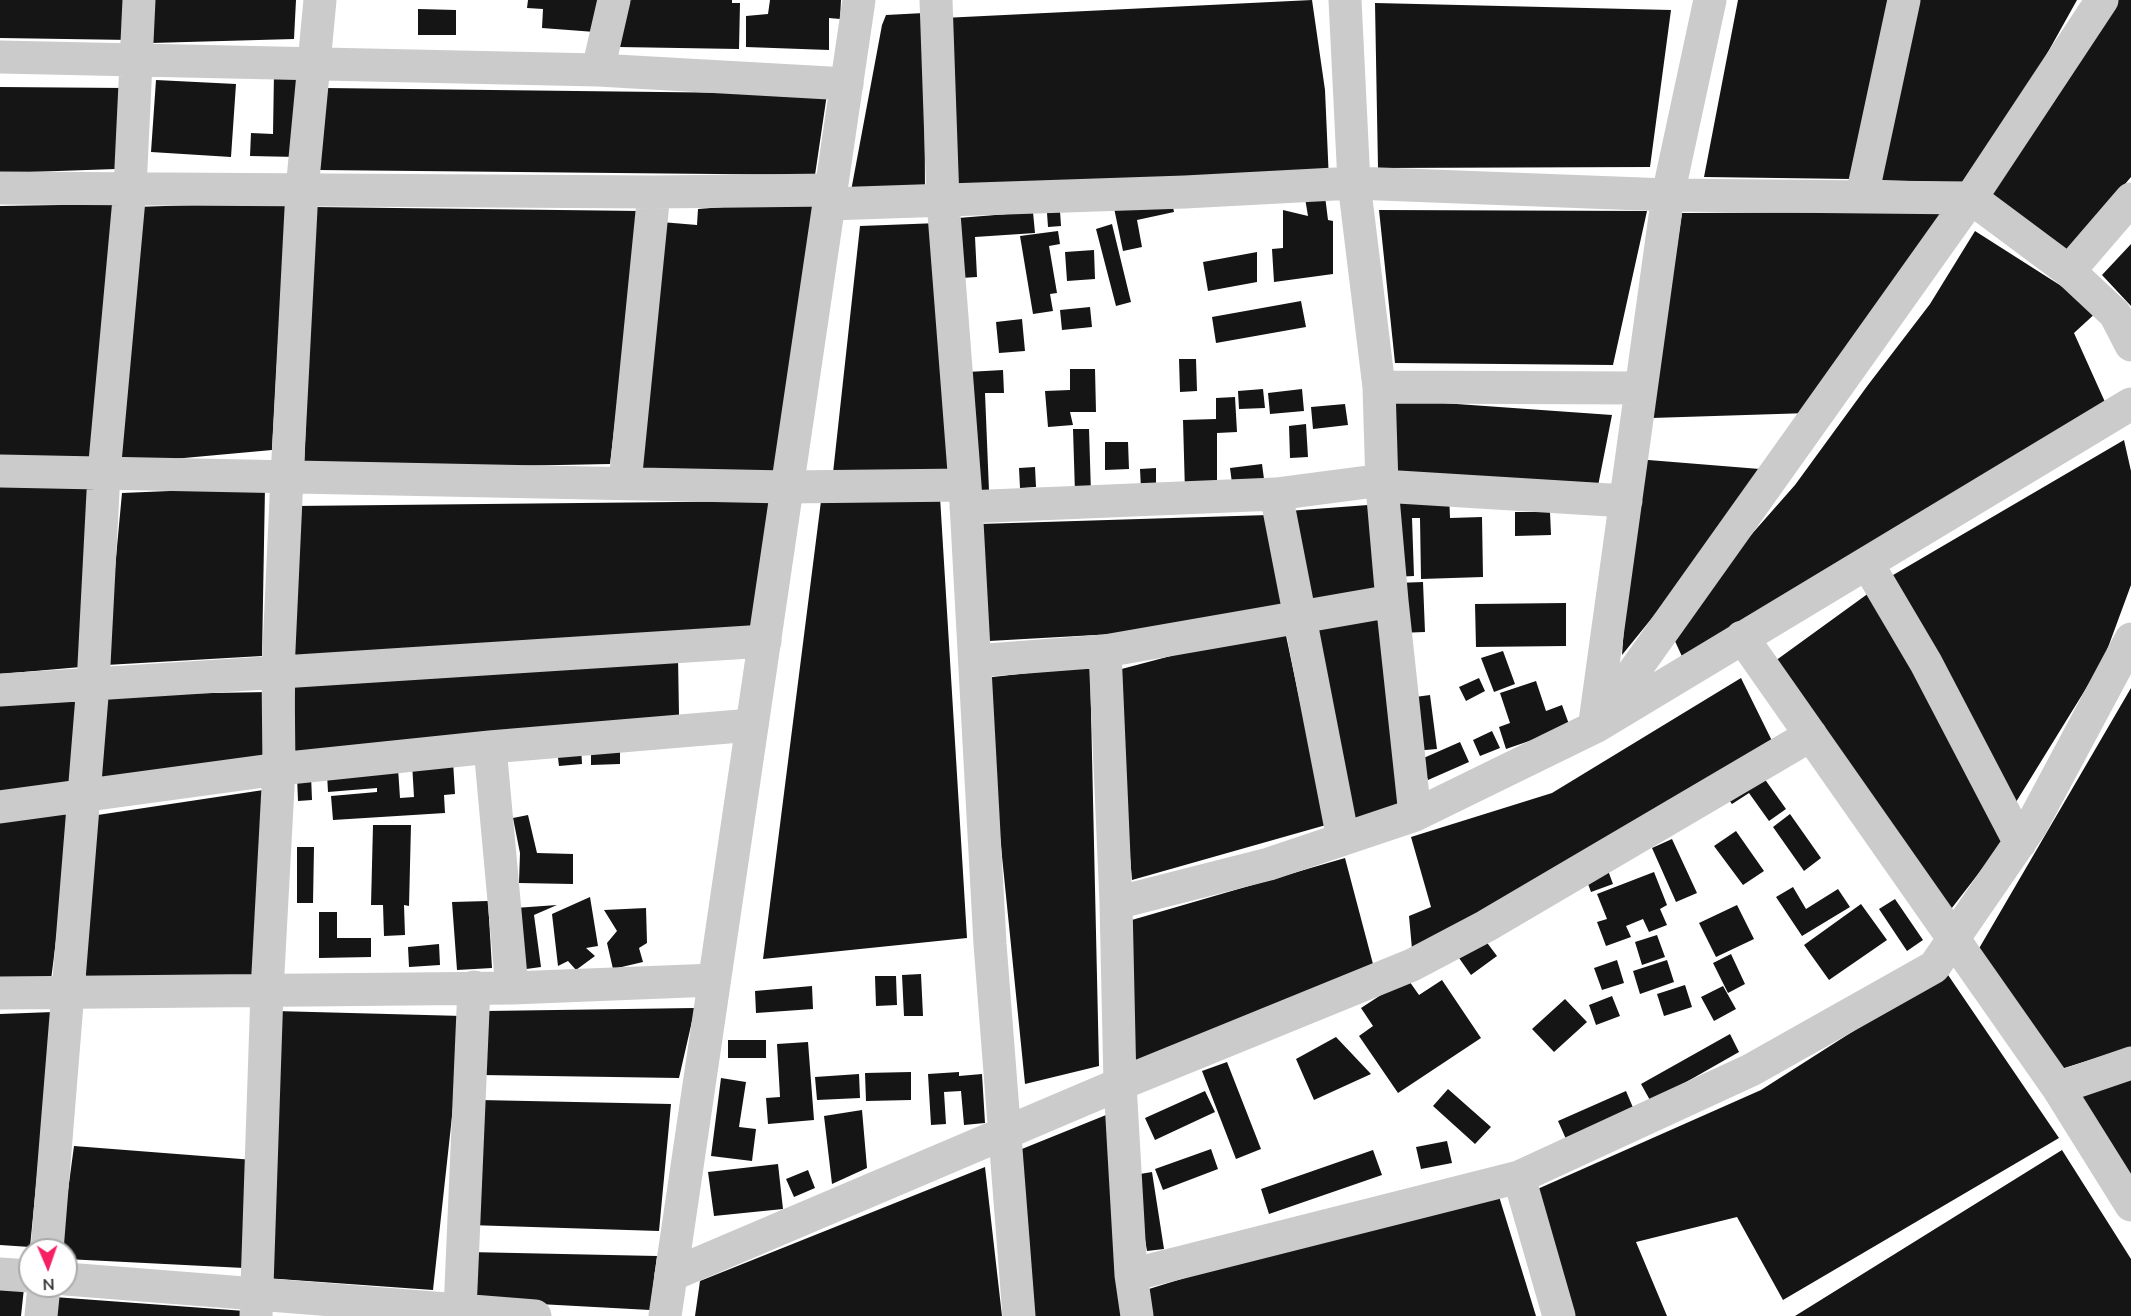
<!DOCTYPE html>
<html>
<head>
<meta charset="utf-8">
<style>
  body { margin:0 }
  #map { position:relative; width:2131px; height:1316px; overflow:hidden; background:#fff; font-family:"Nunito Sans",sans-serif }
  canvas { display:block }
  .north { position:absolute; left:18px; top:1238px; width:60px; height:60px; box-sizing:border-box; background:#fff; border:2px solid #ababab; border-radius:50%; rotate:178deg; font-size:16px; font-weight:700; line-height:24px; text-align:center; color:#2e2e2e }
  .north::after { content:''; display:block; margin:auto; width:21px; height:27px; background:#f51f62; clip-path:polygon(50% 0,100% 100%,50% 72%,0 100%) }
</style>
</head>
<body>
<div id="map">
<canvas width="2131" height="1316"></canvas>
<div class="north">N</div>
</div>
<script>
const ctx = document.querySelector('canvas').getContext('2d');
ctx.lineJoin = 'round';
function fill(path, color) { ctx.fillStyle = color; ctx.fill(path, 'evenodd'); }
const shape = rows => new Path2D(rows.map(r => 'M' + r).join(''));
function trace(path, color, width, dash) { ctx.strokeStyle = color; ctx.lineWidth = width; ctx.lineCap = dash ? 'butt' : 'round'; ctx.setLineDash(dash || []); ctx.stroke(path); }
const building = shape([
  [0,0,132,0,131,40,0,38],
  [154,0,296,0,294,39,151,43],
  [528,0,598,0,595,32,542,28,543,9,527,8],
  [633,0,732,0,732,3,740,3,739,49,619,47,619,1],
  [770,0,841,0,840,19,829,18,829,50,746,47,746,16,768,14],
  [1312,0,1325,90,1329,181,956,189,943,18],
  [1738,0,1891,0,1851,179,1704,177],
  [1917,0,2077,0,1975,183,1876,180],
  [2113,0,2131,0,2131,177,2065,255,1984,199],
  [1375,3,1671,10,1650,167,1378,168],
  [418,9,456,10,456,35,418,35],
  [924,13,925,192,851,191,882,25,886,15],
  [274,72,299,73,297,157,250,156,251,133,273,134],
  [156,80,236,84,231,157,151,152],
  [0,87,126,88,116,169,0,173],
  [325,88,827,94,815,175,319,170],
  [1325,196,1328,220,1333,221,1333,274,1274,282,1272,249,1283,248,1283,210,1308,216,1305,198],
  [1171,197,1174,212,1137,220,1142,247,1123,251,1114,208],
  [814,200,783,471,641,476,661,222,697,225,698,209],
  [286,202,272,450,118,464,135,207],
  [119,204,94,466,0,465,0,206],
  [314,207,640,211,610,464,304,470],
  [1379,210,1647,211,1613,365,1395,363],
  [1060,211,1061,226,1048,227,1047,213],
  [1033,212,1035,233,975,237,977,277,961,278,958,218],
  [1953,212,1809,413,1651,418,1682,213],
  [939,223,954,473,833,473,860,226],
  [1112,224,1131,302,1116,306,1096,229],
  [1058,231,1060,244,1049,246,1057,293,1050,294,1053,311,1033,314,1020,236],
  [1975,231,2099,310,2074,333,2105,402,1685,663,1669,628,1795,485,1868,385,1930,304],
  [2131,244,2131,306,2102,275],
  [1094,250,1095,279,1067,281,1065,252],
  [1257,252,1257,282,1208,291,1203,262],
  [1301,301,1306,327,1216,343,1212,317],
  [1090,307,1092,327,1062,330,1060,310],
  [1022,319,1025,351,999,353,996,322],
  [1179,359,1196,359,1197,391,1180,392],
  [1070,369,1095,369,1096,412,1070,412,1073,425,1048,427,1045,391,1070,390],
  [1003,370,1004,393,985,393,989,491,972,492,967,372],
  [1263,389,1265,408,1239,409,1238,391],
  [1302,389,1304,411,1270,414,1268,393],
  [1235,397,1237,432,1217,433,1217,491,1185,492,1183,420,1216,419,1216,398],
  [1386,399,1612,415,1597,491,1392,477],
  [1345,404,1348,425,1313,429,1311,407],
  [1306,424,1308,457,1290,458,1289,426],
  [1073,429,1089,429,1091,493,1075,493],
  [2124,440,2131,471,2131,585,2103,661,2008,815,1888,578],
  [1105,442,1128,442,1129,469,1105,470],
  [1636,459,1772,470,1622,655],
  [1262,464,1264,479,1232,483,1230,468],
  [1035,467,1036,487,1020,488,1019,468],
  [1156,468,1156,488,1141,489,1140,469],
  [94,485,81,667,0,674,0,486],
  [265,487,262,656,106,665,122,493],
  [1449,493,1450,518,1482,517,1483,577,1421,579,1420,518,1412,518,1414,576,1393,577,1391,495],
  [940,497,967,938,763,959,821,501],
  [772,501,754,637,294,660,294,506],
  [1368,505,1379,595,1314,607,1288,511],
  [1515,512,1550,512,1551,535,1515,536],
  [1268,515,1283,614,1113,634,989,641,980,524],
  [1423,582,1425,632,1398,633,1396,583],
  [1873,590,2002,843,1938,926,1764,669],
  [1566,603,1566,646,1476,647,1475,604],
  [1378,613,1403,807,1354,823,1314,623],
  [1284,626,1326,825,1132,880,1114,671],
  [1503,651,1515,684,1494,692,1481,658],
  [678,656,679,715,293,764,295,679],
  [1090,666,1099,1066,1025,1084,984,678],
  [1479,678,1485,691,1466,701,1459,687],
  [1741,678,1777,751,1513,909,1412,949,1409,916,1431,907,1411,837,1552,793],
  [1536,681,1546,711,1562,705,1570,727,1506,749,1499,727,1510,723,1500,693],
  [2131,688,2131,1047,2058,1070,1974,957],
  [76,691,71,786,0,793,0,698],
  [268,692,262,765,99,785,104,695],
  [1430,695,1437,749,1414,751,1408,698],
  [1492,731,1500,748,1480,756,1473,740],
  [1460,742,1469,762,1428,780,1419,760],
  [620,746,620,764,591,765,591,747],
  [581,747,582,764,559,766,557,750],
  [453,761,455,794,444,795,445,813,333,820,331,796,377,792,377,788,328,792,327,774,398,768,400,798,414,797,412,763],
  [1759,771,1786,809,1769,821,1749,793,1732,804,1725,795],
  [311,775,312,800,298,801,297,776],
  [270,789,260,977,85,991,91,816],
  [73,805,51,980,0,981,0,814],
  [1790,814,1821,858,1804,871,1773,827],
  [528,815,537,853,573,854,573,884,519,883,520,853,513,818],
  [373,825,411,825,409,906,404,905,405,935,384,936,383,905,371,905],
  [1736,831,1764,871,1743,885,1714,846],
  [1672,839,1697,893,1676,902,1652,848],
  [297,847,314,847,313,903,297,903],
  [1345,858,1373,964,1134,1071,1125,922],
  [1606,865,1613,884,1591,892,1584,873],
  [1654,872,1667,905,1660,909,1667,925,1649,932,1643,919,1626,926,1631,937,1606,946,1597,922,1607,919,1597,894],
  [1793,887,1806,909,1838,889,1850,907,1802,936,1776,897],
  [590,897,598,946,586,948,595,956,576,970,568,961,558,966,552,914],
  [1895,899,1923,940,1907,951,1879,909],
  [488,901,492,968,457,970,452,902],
  [1861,904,1887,940,1829,980,1804,945],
  [557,905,534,915,541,967,519,970,515,908],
  [1737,905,1754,939,1716,957,1699,923],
  [646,908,647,943,639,948,643,962,613,969,607,943,617,931,604,910],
  [319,912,337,912,337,938,371,938,371,957,319,958],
  [1657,935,1665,957,1642,965,1635,942],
  [1485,940,1497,956,1471,975,1459,958],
  [439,944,440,965,409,967,408,947],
  [1731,954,1745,984,1728,993,1713,963],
  [1617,960,1624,983,1602,990,1594,968],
  [1667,960,1674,982,1640,994,1633,971],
  [1946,972,2059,1138,1783,1300,1737,1217,1636,1242,1667,1316,1573,1316,1533,1191,1761,1090],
  [921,974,923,1016,904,1016,902,975],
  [875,976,896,976,897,1005,876,1006],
  [1407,978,1419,995,1442,980,1481,1038,1398,1093,1359,1036,1373,1026,1361,1008],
  [1685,985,1692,1007,1664,1016,1657,994],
  [812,986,813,1009,756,1013,755,991],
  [1723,986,1736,1009,1714,1021,1701,997],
  [1612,996,1620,1016,1596,1025,1589,1005],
  [1565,999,1587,1022,1554,1052,1532,1029],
  [695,1008,679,1078,481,1075,486,1011],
  [275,1011,463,1016,433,1290,265,1278],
  [53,1012,30,1247,0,1245,0,1014],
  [1730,1034,1739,1052,1651,1102,1641,1084],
  [1336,1037,1371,1074,1314,1100,1296,1059],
  [728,1040,766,1040,766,1058,728,1058],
  [808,1042,814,1120,768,1124,766,1098,780,1097,777,1044],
  [1227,1062,1261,1149,1236,1159,1202,1071],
  [911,1072,911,1100,866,1101,865,1073],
  [959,1072,959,1076,982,1074,985,1123,964,1125,961,1091,944,1092,946,1124,931,1125,928,1074],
  [2131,1072,2131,1187,2071,1096],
  [859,1074,860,1098,817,1100,815,1077],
  [721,1078,746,1082,739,1127,756,1129,752,1161,711,1156],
  [1448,1089,1491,1127,1475,1144,1433,1106],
  [1205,1091,1215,1112,1155,1140,1145,1118],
  [1626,1091,1634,1110,1566,1139,1558,1121],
  [480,1100,671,1104,659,1231,469,1225],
  [862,1110,867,1168,832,1184,824,1116],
  [1111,1113,1121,1316,1032,1316,1012,1153],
  [1447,1141,1452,1163,1421,1169,1416,1147],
  [74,1146,254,1160,244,1268,66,1259,66,1250,60,1250],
  [1211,1149,1218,1169,1163,1190,1155,1169],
  [1373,1150,1382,1175,1269,1214,1261,1189],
  [2062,1150,2131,1259,2131,1316,1795,1316],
  [778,1164,783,1209,714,1216,708,1172],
  [985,1167,1002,1316,695,1316,700,1281],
  [808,1170,815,1188,794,1197,786,1179],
  [1152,1172,1164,1249,1147,1251,1134,1175],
  [1497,1190,1536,1316,1149,1316,1149,1289,1294,1244],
  [468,1252,657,1256,650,1310,465,1300],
  [0,1286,24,1288,21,1316,0,1316],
  [54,1297,245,1311,245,1316,52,1316]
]);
const minor = shape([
  [936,0,943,201,965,485,990,944,1019,1316],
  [1345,0,1354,183,1379,387,1382,486,1392,601,1415,815],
  [0,57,598,70,847,84],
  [598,70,614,0],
  [0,188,654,192,831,190],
  [1862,196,1904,0],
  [829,204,1185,192,1354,183,1668,195,1971,198,2069,271,2115,314,2131,345],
  [2069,271,2131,199],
  [1379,387,1641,388],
  [0,471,787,487,965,485],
  [625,483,654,192],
  [1382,486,1626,501],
  [1276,494,1343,839],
  [966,507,1276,494,1383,480],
  [1867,563,1926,663,2020,843],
  [1742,637,2058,1088,2131,1205],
  [1105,651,1116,903,1120,1084,1131,1275,1137,1316],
  [975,661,1105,651,1392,601],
  [0,690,765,641],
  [1603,715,1971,198,2102,0],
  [1595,722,1668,195,1710,0],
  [490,747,512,988],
  [0,807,279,769,490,747,752,725],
  [1116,903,1269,864,1415,815,1595,727,2131,404],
  [0,993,512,988,714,980],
  [2058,1088,2131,1063],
  [1519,1177,1559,1316],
  [47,1250,93,684,104,473,130,188,139,0],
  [0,1274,30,1276],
  [671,1275,1120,1084,1412,965,1486,926,1811,735],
  [1131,1275,1519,1177,1751,1070,1934,967,2031,826,2131,639],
  [66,1279,535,1316],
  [460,1311,474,987],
  [41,1316,44,1286],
  [256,1316,267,991,279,769,278,671,287,477,302,190,320,0]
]);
const tertiary = shape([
  [665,1316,859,0]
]);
fill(building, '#151515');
trace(minor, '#cbcbcb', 33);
trace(tertiary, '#cbcbcb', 33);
</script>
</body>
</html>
